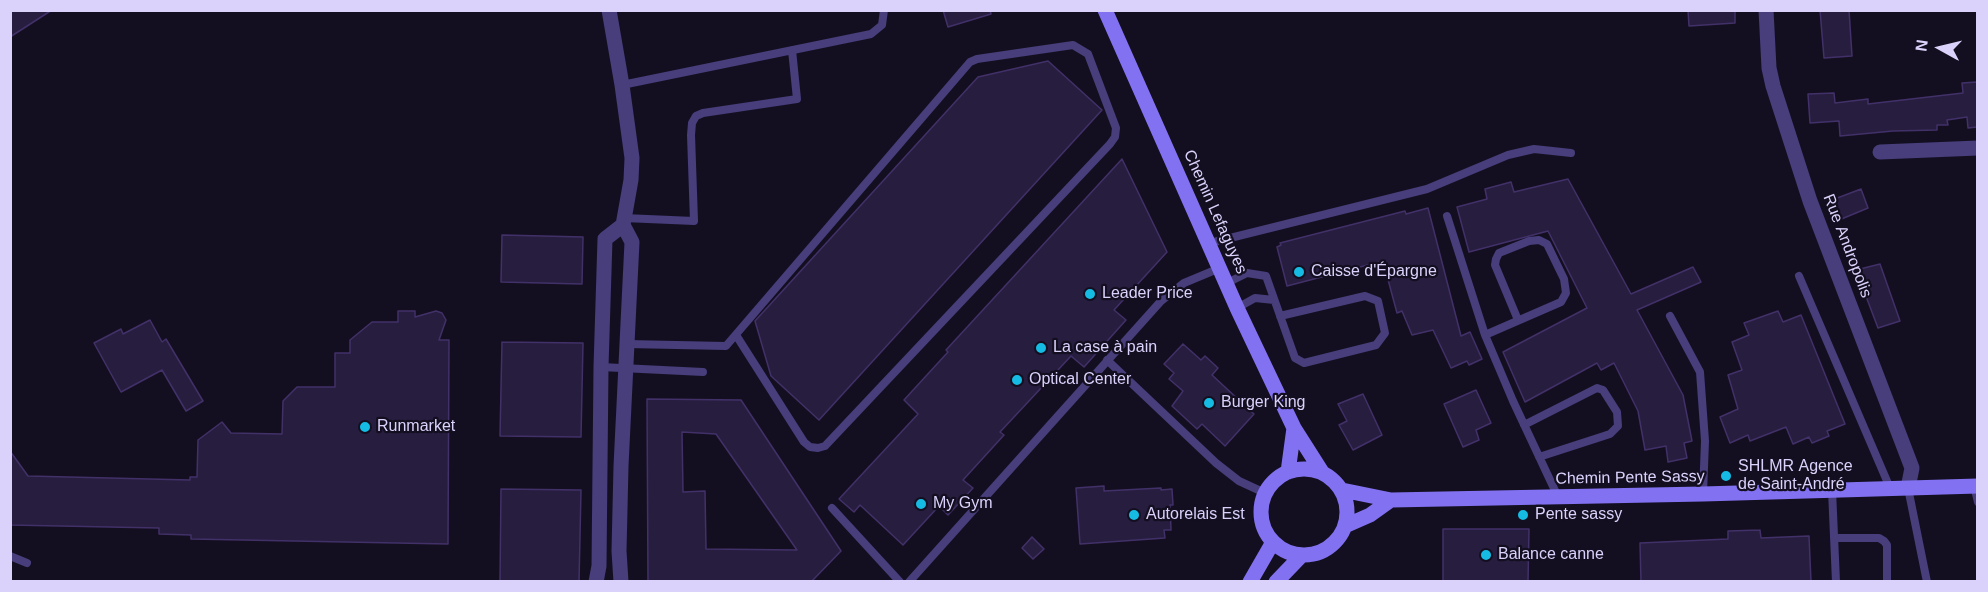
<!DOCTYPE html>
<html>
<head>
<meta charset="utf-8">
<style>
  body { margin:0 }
  #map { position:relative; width:1988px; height:592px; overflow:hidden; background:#140f20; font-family:Helvetica,sans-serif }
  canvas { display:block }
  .frame { position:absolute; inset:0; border:12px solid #dbd2fb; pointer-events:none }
  .north { position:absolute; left:1910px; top:18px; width:60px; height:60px; -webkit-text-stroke:4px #140f20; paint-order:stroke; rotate:278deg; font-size:16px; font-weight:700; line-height:24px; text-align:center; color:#dbd2fb }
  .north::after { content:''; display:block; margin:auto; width:21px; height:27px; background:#dbd2fb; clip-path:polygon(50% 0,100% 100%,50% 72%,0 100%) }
</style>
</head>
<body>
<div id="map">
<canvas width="1988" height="592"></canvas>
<div class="frame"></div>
<div class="north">N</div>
</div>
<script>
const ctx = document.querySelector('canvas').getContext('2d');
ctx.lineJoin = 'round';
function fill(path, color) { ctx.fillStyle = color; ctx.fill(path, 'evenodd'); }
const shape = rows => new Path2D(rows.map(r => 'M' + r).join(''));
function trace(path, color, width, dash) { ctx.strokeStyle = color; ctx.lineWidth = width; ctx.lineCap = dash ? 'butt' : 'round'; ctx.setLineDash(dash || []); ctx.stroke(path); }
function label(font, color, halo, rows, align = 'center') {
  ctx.font = font + ' Helvetica,sans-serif'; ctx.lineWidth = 4.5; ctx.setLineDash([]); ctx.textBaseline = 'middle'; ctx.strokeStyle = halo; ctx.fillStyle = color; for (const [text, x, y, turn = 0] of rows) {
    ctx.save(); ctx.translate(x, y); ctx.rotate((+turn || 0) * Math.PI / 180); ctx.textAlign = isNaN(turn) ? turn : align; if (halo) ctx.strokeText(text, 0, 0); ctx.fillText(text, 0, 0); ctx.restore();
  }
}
const building = shape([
  [10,10,52,10,10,37,10,10],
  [943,10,990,10,991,14,948,27,943,10],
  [1688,10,1735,10,1735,23,1689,26,1688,10],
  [1820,10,1849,10,1852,56,1824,58,1820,10],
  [1048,61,1102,110,819,420,771,376,755,321,978,77,1048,61],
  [1977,82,1977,127,1968,128,1967,117,1947,120,1948,125,1937,125,1937,130,1893,131,1840,136,1839,121,1810,123,1808,94,1834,93,1835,103,1868,99,1868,104,1963,93,1962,83,1977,82],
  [1122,159,1167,252,1114,310,1126,320,1084,367,1071,356,1000,432,1004,435,963,480,973,488,948,515,939,506,903,545,860,505,854,512,839,499,918,414,904,400,948,352,946,350,1122,159],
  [1568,179,1631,294,1693,267,1701,282,1637,310,1683,395,1692,441,1684,443,1687,458,1668,462,1666,446,1645,450,1638,411,1614,363,1601,370,1597,363,1525,402,1503,352,1587,308,1548,231,1469,252,1457,207,1487,199,1485,189,1511,182,1514,192,1568,179],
  [1861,189,1868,208,1839,220,1832,200,1861,189],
  [1428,208,1461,336,1470,332,1482,359,1469,365,1467,361,1451,368,1433,330,1412,335,1402,311,1397,313,1383,261,1287,286,1277,247,1281,245,1280,243,1405,211,1406,214,1428,208],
  [502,235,583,237,582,284,501,282,502,235],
  [1880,264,1900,321,1878,328,1856,270,1880,264],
  [398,311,415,311,415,317,436,311,442,313,446,320,439,340,449,340,448,544,191,539,191,535,159,534,159,528,10,525,10,451,28,476,190,480,190,477,197,477,198,440,222,422,231,433,282,434,283,401,297,387,335,387,335,353,350,353,350,340,372,322,398,322,398,311],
  [1778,311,1783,322,1801,315,1845,424,1827,431,1829,436,1812,443,1809,437,1793,444,1786,427,1750,441,1748,435,1730,443,1720,417,1738,409,1728,375,1742,370,1732,342,1749,335,1744,323,1778,311],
  [150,320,162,342,166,339,203,401,186,411,162,370,121,392,94,343,121,329,123,334,150,320],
  [502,342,583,343,581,437,500,436,502,342],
  [1183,344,1201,360,1205,356,1218,368,1212,375,1254,414,1225,446,1202,424,1197,429,1172,406,1183,391,1169,379,1174,373,1164,364,1183,344],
  [1476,390,1491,423,1476,430,1479,440,1463,447,1444,404,1476,390],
  [1363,394,1382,435,1353,450,1339,425,1347,421,1338,404,1363,394],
  [647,399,741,400,841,551,811,582,648,582,647,399],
  [682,432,716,434,797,550,706,549,705,491,683,492,682,432],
  [1104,486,1104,491,1161,488,1161,490,1172,489,1173,505,1170,505,1171,530,1164,530,1165,538,1080,544,1076,488,1104,486],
  [501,489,581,490,579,582,500,582,501,489],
  [1443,529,1529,529,1528,582,1443,582,1443,529],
  [1760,530,1761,538,1809,536,1811,582,1641,582,1640,543,1728,539,1728,531,1760,530],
  [1032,537,1044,549,1033,559,1022,548,1032,537]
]);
const lane = shape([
  [622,85,871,34,882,25,884,10],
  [1447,216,1485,335,1513,401,1558,497],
  [624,218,694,221,691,135,692,123,696,116,703,113,797,99,792,50],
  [1210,243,1427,189,1508,155,1534,149,1571,153],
  [1799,276,1890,488],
  [1227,283,1247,273,1266,276,1295,358,1304,363,1376,345,1385,333,1378,301,1365,296,1280,316],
  [1237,308,1255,298,1274,300],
  [1670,316,1700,372,1705,441,1703,494],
  [1485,335,1561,302,1566,293,1564,279,1547,244,1539,240,1529,241,1499,253,1496,259,1495,265,1518,320],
  [627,344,726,346,970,62,977,59,1073,45,1088,54,1116,128,1115,137,1110,144,825,446,818,448,810,447,804,442,736,335],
  [1107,360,1216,463,1239,481,1265,493],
  [601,367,703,372],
  [1524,425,1597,388,1603,390,1617,412,1618,426,1610,434,1539,457],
  [1974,486,1978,502],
  [1908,488,1927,582],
  [1832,490,1836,582],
  [832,508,900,582],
  [1834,538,1879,538,1884,541,1887,545,1887,582],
  [10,556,27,563],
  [909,582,1161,301,1184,283,1220,268]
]);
const street = shape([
  [609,10,622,85,632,158,631,180,623,225,632,242,621,466,619,551,621,582],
  [1766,10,1769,68,1773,86,1810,201,1912,468,1908,488],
  [1880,152,1978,148],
  [596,582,599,566,601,367,605,239,623,225]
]);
const secondary = shape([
  [1105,10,1237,308,1294,428,1322,472],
  '1261 512a43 43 0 1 1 86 0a43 43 0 1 1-86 0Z',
  [1288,472,1294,428],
  [1342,490,1391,500,1703,494,1978,486],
  [1345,526,1370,515,1391,500],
  [1250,582,1273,542],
  [1276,582,1301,556]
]);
const markers = [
  [1299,272,6,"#16bbe4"],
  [1090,294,6,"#16bbe4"],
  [1041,348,6,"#16bbe4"],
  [1017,380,6,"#16bbe4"],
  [1209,403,6,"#16bbe4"],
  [365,427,6,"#16bbe4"],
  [1726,476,6,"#16bbe4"],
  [921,504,6,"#16bbe4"],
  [1134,515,6,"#16bbe4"],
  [1523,515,6,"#16bbe4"],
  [1486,555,6,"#16bbe4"]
];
const streetNames = [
  ["Chemin Lefaguyes",1215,212,66],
  ["Rue Andropolis",1847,246,69],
  ["Chemin Pente Sassy",1630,478,-1]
];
const poiNames = [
  ["Caisse d'Épargne",1311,272],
  ["Leader Price",1102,294],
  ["La case à pain",1053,348],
  ["Optical Center",1029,380],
  ["Burger King",1221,403],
  ["Runmarket",377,427],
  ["SHLMR Agence",1738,467],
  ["de Saint-André",1738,485],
  ["My Gym",933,504],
  ["Autorelais Est",1146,515],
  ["Pente sassy",1535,515],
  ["Balance canne",1498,555]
];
fill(building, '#271d3f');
trace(building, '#423169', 1.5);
trace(lane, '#473e7b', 8);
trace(street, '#473e7b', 15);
trace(secondary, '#8272f2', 15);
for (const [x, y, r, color] of markers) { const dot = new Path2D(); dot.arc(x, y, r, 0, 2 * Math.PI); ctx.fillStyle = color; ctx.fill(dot); trace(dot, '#140f20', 2); }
label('16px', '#dbd2fb', '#140f20', streetNames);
label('16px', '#dbd2fb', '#140f20', poiNames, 'left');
</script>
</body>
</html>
